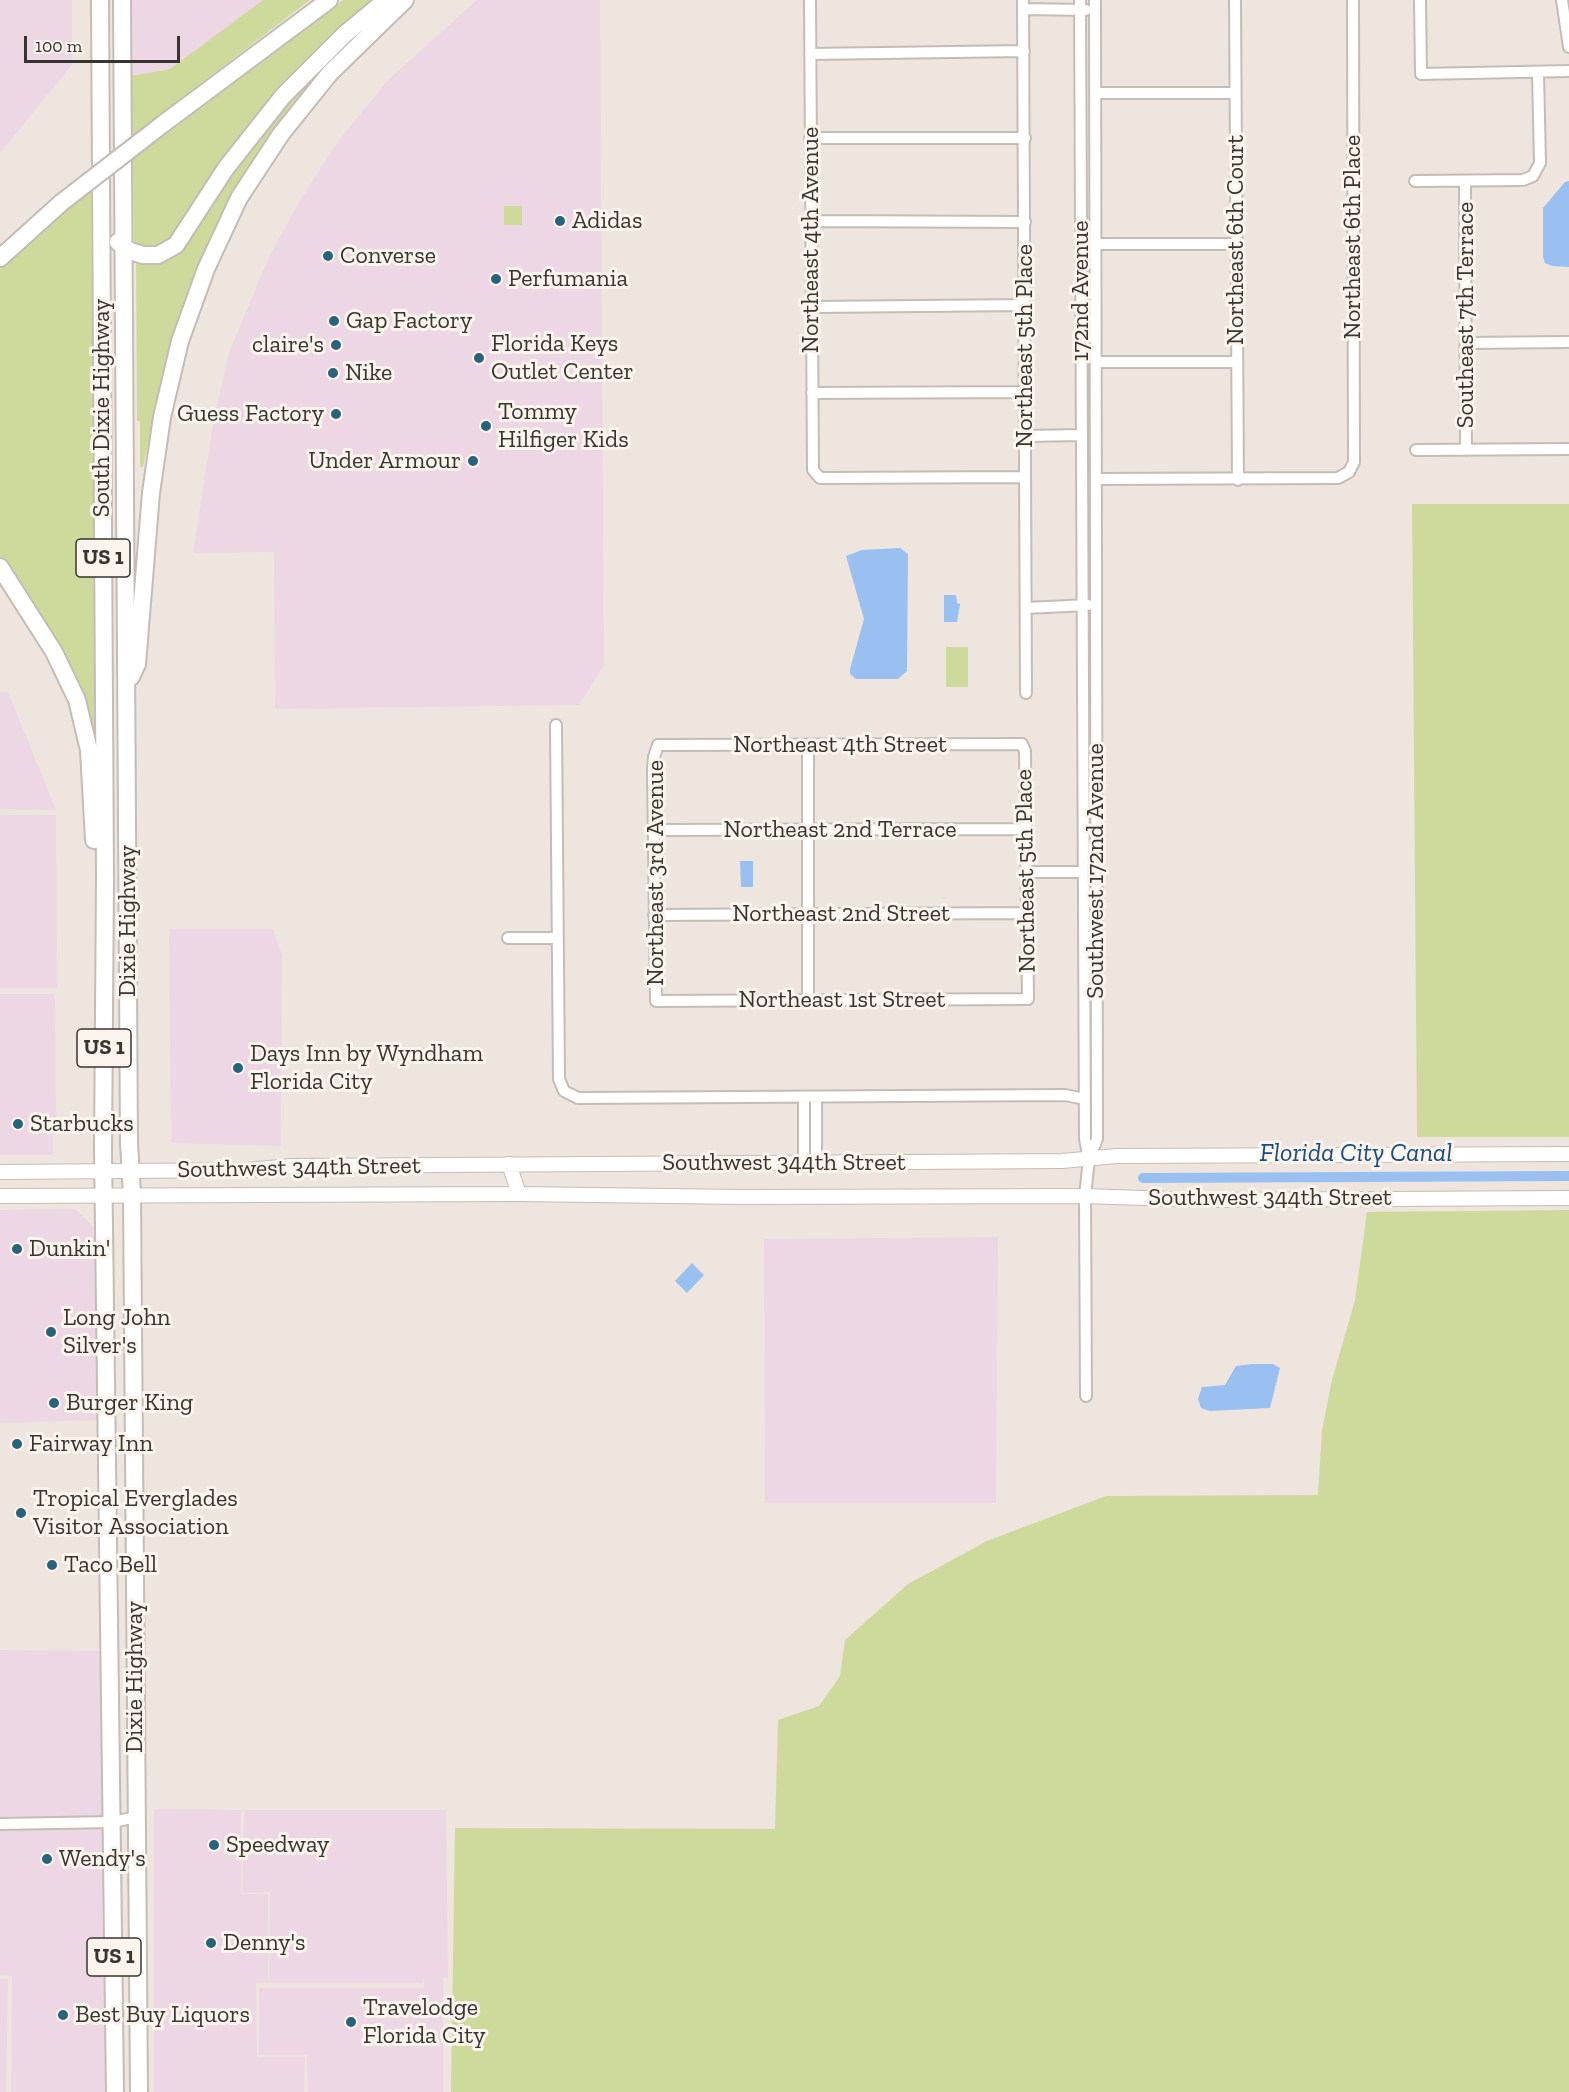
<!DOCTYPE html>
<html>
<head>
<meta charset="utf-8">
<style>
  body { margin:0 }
  #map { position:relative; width:1569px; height:2092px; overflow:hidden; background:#eee6de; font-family:"Zilla Slab",serif }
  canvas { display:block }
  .scale { position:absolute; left:24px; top:36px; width:156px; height:27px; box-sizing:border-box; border:3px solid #373431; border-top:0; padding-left:8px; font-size:18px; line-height:21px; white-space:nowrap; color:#373431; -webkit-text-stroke:4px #fbf4ec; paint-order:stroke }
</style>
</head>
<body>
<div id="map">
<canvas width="1569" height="2092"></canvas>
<div class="scale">100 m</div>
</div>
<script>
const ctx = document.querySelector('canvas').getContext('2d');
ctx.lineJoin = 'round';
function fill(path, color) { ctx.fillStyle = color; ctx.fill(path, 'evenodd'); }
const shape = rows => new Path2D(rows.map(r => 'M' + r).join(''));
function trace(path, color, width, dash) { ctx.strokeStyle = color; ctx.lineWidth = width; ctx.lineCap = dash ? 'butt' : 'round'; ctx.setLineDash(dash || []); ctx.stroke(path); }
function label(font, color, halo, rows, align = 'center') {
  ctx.font = font + ' "Zilla Slab",serif'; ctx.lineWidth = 6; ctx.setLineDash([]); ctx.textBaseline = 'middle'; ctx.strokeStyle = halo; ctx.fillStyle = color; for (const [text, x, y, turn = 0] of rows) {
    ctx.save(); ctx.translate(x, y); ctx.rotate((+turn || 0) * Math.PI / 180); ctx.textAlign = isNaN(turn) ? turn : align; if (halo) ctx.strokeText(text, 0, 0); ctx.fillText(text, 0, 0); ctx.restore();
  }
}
const commercial = shape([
  [0,0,72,0,72,65,0,153],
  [132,0,263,0,170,69,131,76],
  [477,0,600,0,604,665,579,705,275,709,274,552,193,553,214,418,229,353,268,259,300,200,340,139,388,80],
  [0,692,8,692,56,810,0,809],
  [0,815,56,815,57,988,0,988],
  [169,929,273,929,282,955,281,1146,171,1143],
  [0,994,55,994,56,1122,53,1123,53,1155,0,1155],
  [75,1209,95,1228,99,1420,0,1423,0,1210],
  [998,1237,996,1503,765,1503,764,1239],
  [0,1650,103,1651,106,2092,11,2092,12,1976,0,1975],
  [154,1809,241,1810,241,1894,268,1894,268,1983,256,1983,257,2057,305,2057,304,2092,154,2092],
  [244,1810,446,1810,448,1978,443,1978,443,2092,308,2092,307,2055,259,2055,259,1988,424,1988,424,1978,423,1983,269,1983,270,1892,242,1893],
  [0,1979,8,1979,6,2092,0,2092]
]);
const green = shape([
  [263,0,310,0,132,136,131,76,170,69],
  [343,0,377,0,358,17,166,247,134,248,133,157],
  [331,54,334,57,292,104,263,143,235,189,204,250,171,339,143,467,140,467,140,421,137,421,136,259,149,262,212,201,259,136],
  [91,189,97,728,90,728,20,590,0,557,0,269,35,234],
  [504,206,522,206,522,225,504,225],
  [1412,504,1569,504,1569,1137,1417,1137],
  [946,647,968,647,968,687,946,687],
  [1569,1210,1569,2092,451,2092,455,1828,775,1829,778,1720,819,1706,840,1676,845,1640,908,1584,987,1541,1106,1496,1318,1495,1322,1430,1332,1380,1355,1300,1367,1212]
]);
const water = shape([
  [1569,181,1569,267,1552,266,1545,263,1543,257,1543,208,1565,182],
  [900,548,908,554,907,671,898,679,856,679,850,674,850,669,864,619,846,556,862,550],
  [944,595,956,595,957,603,960,604,957,622,944,622],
  [740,861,753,861,753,887,741,887],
  [692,1263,704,1275,687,1293,675,1281],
  [1252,1364,1273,1364,1280,1368,1270,1408,1210,1411,1201,1408,1198,1399,1202,1387,1225,1385,1236,1366]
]);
const canal = shape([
  [1143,1178,1569,1176]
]);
const minor = shape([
  [810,0,813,470,820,478,1025,477],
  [1023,0,1026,693],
  [1080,0,1085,1139,1089,1159],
  [1235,0,1238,480],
  [1420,0,1421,74,1569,71],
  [1562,0,1569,47],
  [1024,9,1086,10],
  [810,54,1024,51],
  [1096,93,1235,93],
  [810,138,1025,138],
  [1415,181,1523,180,1533,176,1540,163,1538,73],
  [1465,181,1466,450],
  [811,221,1025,222],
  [1090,244,1235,244],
  [812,307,1025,305],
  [1466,343,1569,342],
  [1097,362,1236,362],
  [812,393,1023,392],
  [1025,436,1082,435],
  [1416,450,1569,449],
  [1097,479,1338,478,1349,472,1354,462,1353,0],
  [1026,608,1088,605],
  [556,725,559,1079,564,1091,578,1098,1065,1095,1085,1099],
  [1022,744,1025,751,1028,999,656,1001,653,769,654,757,658,745,1022,744],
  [808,745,808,1000],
  [654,830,1026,829],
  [1027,872,1089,872],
  [654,915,1027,913],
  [508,938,558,938],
  [804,1097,804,1163],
  [816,1163,816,1097],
  [1086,1396,1085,1196,1089,1159,1097,1139,1095,0],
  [0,1824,113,1822,136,1817]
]);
const major = shape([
  [509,1164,519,1194],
  [0,1172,247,1170,292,1166,1062,1161,1117,1156,1569,1154],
  [0,1196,519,1194,743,1197,1085,1196,1200,1200,1569,1198]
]);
const highway = shape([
  [100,0,105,877,103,1149,115,2092],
  [122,0,129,1143,132,1195,139,2092],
  [163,124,329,0],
  [118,242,130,251,143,255,158,255,176,245,226,168,283,96,345,34,386,0],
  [0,258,61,203],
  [0,567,54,652,77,700,89,750,94,840],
  [131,677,137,664,151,493,162,417,180,341,206,269,239,198,281,134,330,73,405,0]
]);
const highwayBridge = shape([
  [61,203,163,124]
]);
const markers = [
  [560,221,6,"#28637c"],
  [328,256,6,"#28637c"],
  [496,279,6,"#28637c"],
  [334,321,6,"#28637c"],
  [336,345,6,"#28637c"],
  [479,358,6,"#28637c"],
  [333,373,6,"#28637c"],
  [336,414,6,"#28637c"],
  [486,426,6,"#28637c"],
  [473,461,6,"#28637c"],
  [238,1068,6,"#28637c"],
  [18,1124,6,"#28637c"],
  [17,1249,6,"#28637c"],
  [51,1332,6,"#28637c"],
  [54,1403,6,"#28637c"],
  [17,1444,6,"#28637c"],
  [21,1513,6,"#28637c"],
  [52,1565,6,"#28637c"],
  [214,1845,6,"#28637c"],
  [47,1859,6,"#28637c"],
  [211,1943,6,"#28637c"],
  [63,2015,6,"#28637c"],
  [351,2022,6,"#28637c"]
];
const shields = [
  [103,558,54],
  [104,1048,54],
  [114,1957,54]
];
const shieldNames = [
  ["US 1",103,558],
  ["US 1",104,1048],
  ["US 1",114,1957]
];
const poiNames = [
  ["Adidas",572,221],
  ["Converse",340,256],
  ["Perfumania",508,279],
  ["Gap Factory",346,321],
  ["Florida Keys",491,344],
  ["Outlet Center",491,372],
  ["claire's",324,345,"right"],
  ["Nike",345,373],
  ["Tommy",498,412],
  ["Hilfiger Kids",498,440],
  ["Guess Factory",324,414,"right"],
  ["Under Armour",461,461,"right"],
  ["Days Inn by Wyndham",250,1054],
  ["Florida City",250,1082],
  ["Starbucks",30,1124],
  ["Dunkin'",29,1249],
  ["Long John",63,1318],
  ["Silver's",63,1346],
  ["Burger King",66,1403],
  ["Fairway Inn",29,1444],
  ["Tropical Everglades",33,1499],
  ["Visitor Association",33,1527],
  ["Taco Bell",64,1565],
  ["Speedway",226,1845],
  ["Wendy's",59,1859],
  ["Denny's",223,1943],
  ["Travelodge",363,2008],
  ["Florida City",363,2036],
  ["Best Buy Liquors",75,2015]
];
const streetNames = [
  ["Northeast 6th Place",1353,237,-90],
  ["Northeast 4th Avenue",811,240,-90],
  ["Northeast 6th Court",1236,240,-90],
  ["172nd Avenue",1081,291,-90],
  ["Southeast 7th Terrace",1466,315,-90],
  ["Northeast 5th Place",1025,346,-90],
  ["South Dixie Highway",102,408,-90],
  ["Northeast 4th Street",840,745],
  ["Northeast 2nd Terrace",840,830],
  ["Northeast 5th Place",1026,871,-91],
  ["Southwest 172nd Avenue",1096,871,-90],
  ["Northeast 3rd Avenue",656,873,-90],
  ["Northeast 2nd Street",841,914],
  ["Dixie Highway",128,921,-90],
  ["Northeast 1st Street",842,1000],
  ["Southwest 344th Street",784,1163],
  ["Southwest 344th Street",299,1168,-1],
  ["Southwest 344th Street",1270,1198],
  ["Dixie Highway",135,1677,-90]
];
const waterNames = [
  ["Florida City Canal",1356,1154]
];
fill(commercial, '#edd7e4');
fill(green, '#ced99c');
fill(water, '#99c0f1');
trace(canal, '#99c0f1', 10);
trace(minor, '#c4bcb5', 14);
trace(major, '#c4bcb5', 16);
trace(highway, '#c4bcb5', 20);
trace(minor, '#fff', 10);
trace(major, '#fff', 14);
trace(highway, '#fff', 16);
trace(highwayBridge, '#c4bcb5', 20, []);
trace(highwayBridge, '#fff', 16);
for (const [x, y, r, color] of markers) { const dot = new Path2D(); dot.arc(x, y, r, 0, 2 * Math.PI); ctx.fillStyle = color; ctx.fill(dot); trace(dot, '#fbf4ec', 2); }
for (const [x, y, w] of shields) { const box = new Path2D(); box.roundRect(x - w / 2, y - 19, w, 38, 4.5); ctx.fillStyle = '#fbf4ec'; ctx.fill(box); trace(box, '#373431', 1.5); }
label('bold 22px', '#373431', null, shieldNames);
label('24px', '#373431', '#fbf4ec', poiNames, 'left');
label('24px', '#373431', '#fbf4ec', streetNames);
label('italic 26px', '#184c86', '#fbf4ec', waterNames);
</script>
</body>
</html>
